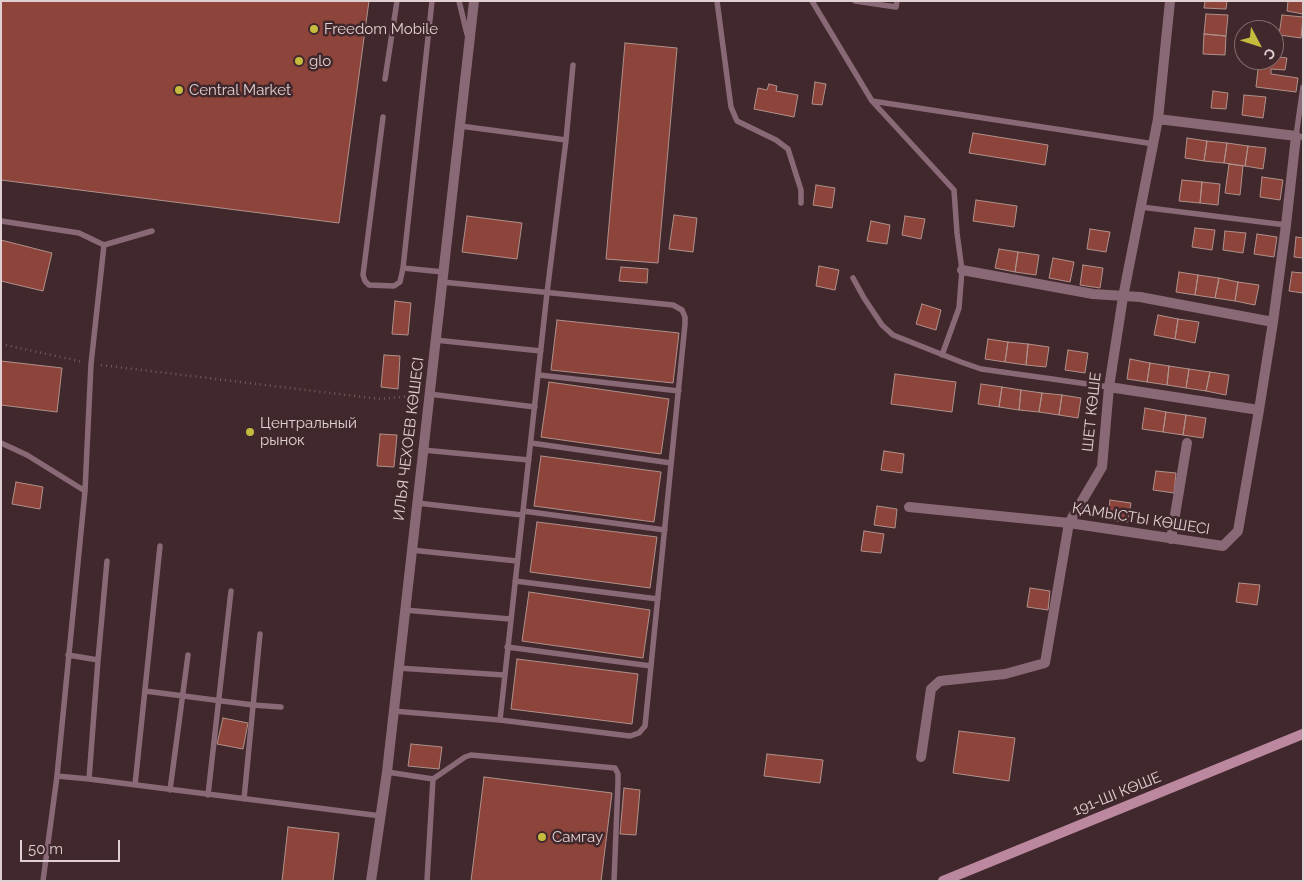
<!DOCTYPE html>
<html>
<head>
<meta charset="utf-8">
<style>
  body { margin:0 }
  #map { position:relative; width:1304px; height:882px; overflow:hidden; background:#41282c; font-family:Raleway,sans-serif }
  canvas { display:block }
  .frame { position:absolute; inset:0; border:2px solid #e1d0d1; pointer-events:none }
  .north { position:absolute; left:1234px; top:20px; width:50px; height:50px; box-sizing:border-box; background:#41282c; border:1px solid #816b6e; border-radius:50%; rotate:130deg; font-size:14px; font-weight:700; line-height:20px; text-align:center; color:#e1d0d1 }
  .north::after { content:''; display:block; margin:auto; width:18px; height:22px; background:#c5bc3d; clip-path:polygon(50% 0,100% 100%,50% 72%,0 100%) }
  .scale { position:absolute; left:20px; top:840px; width:100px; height:22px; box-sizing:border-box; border:2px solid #e1d0d1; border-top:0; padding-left:6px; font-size:15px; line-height:18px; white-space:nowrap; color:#e1d0d1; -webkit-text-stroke:4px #41282c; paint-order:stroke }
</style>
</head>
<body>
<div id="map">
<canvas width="1304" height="882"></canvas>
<div class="frame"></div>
<div class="north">С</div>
<div class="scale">50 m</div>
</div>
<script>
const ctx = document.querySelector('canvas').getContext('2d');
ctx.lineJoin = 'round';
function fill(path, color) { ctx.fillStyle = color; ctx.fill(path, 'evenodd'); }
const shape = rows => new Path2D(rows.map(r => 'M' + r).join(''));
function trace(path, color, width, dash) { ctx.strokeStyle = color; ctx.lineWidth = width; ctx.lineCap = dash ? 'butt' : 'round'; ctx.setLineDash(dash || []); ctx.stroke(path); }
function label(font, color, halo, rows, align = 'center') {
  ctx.font = font + ' Raleway,sans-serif'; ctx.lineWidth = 5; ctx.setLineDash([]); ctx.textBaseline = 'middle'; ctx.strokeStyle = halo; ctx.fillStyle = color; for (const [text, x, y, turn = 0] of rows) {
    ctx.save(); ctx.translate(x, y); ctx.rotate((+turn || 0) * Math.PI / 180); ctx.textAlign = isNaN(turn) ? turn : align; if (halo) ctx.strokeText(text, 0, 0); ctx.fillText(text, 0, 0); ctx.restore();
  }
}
const building = shape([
  [1,1,369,1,339,223,1,180,1,1],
  [1205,1,1227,1,1226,9,1204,8,1205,1],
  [1288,1,1303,1,1303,14,1287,11,1288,1],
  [1206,14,1228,15,1226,36,1204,34,1206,14],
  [1282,15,1303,17,1301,38,1279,35,1282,15],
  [1204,34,1226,36,1225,55,1203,54,1204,34],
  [625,43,677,48,658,263,606,259,625,43],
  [1274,44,1281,44,1279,57,1287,58,1285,70,1271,69,1271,74,1298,78,1296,92,1256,87,1259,60,1274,60,1274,44],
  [815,82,826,84,822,105,812,104,815,82],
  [769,84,777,86,776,91,798,95,794,117,754,109,758,88,767,90,769,84],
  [1213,91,1228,93,1226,109,1211,108,1213,91],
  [1244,95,1266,97,1263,118,1242,115,1244,95],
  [973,133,1048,145,1045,165,969,153,973,133],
  [1187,138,1207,141,1204,161,1185,158,1187,138],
  [1207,141,1227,143,1224,163,1204,161,1207,141],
  [1227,143,1248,146,1245,166,1224,163,1227,143],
  [1248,146,1266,148,1263,169,1245,166,1248,146],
  [1229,164,1243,166,1240,195,1225,193,1229,164],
  [1262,177,1283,180,1280,200,1260,197,1262,177],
  [1182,180,1202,182,1200,203,1179,201,1182,180],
  [1202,182,1220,184,1218,205,1200,203,1202,182],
  [816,185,835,188,832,208,813,205,816,185],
  [976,200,1017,206,1014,227,973,221,976,200],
  [674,215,697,218,693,252,669,249,674,215],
  [467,216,522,223,517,259,462,252,467,216],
  [905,216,925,219,921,239,902,235,905,216],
  [871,221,890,225,887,244,867,241,871,221],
  [1195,228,1215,230,1212,250,1192,247,1195,228],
  [1090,229,1110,232,1106,252,1087,249,1090,229],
  [1225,231,1246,233,1243,253,1223,250,1225,231],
  [1257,234,1277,237,1274,257,1254,254,1257,234],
  [1296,237,1303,238,1303,258,1294,257,1296,237],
  [1,240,52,253,43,291,1,281,1,240],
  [999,249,1018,252,1015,272,995,268,999,249],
  [1018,252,1039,255,1036,275,1015,272,1018,252],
  [1053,258,1074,262,1070,282,1049,278,1053,258],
  [1083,265,1103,268,1100,288,1080,285,1083,265],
  [819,266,839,270,835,290,816,286,819,266],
  [621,267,648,269,647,283,619,281,621,267],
  [1179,272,1198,275,1195,295,1176,292,1179,272],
  [1292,272,1303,273,1303,293,1289,291,1292,272],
  [1198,275,1219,278,1215,298,1195,295,1198,275],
  [1219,278,1238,282,1235,301,1215,298,1219,278],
  [1238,282,1259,285,1255,305,1235,301,1238,282],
  [395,301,411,303,408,335,392,334,395,301],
  [922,304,941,310,936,330,916,324,922,304],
  [1158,315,1178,319,1175,339,1154,335,1158,315],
  [1178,319,1199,322,1195,343,1175,339,1178,319],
  [557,320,679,333,673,383,551,370,557,320],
  [988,339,1008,342,1005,362,985,359,988,339],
  [1008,342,1028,344,1026,365,1005,362,1008,342],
  [1028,344,1049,347,1046,367,1026,365,1028,344],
  [1068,350,1088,353,1085,373,1065,370,1068,350],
  [384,355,400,356,398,389,381,387,384,355],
  [1130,359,1150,363,1147,382,1127,379,1130,359],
  [1,361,62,368,57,412,1,405,1,361],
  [1150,363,1169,366,1167,385,1147,382,1150,363],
  [1169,366,1189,369,1186,388,1167,385,1169,366],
  [1189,369,1210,372,1206,391,1186,388,1189,369],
  [1210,372,1229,375,1226,395,1206,391,1210,372],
  [895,374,956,382,952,412,891,404,895,374],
  [549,382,669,399,661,454,541,437,549,382],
  [981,384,1002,387,999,407,978,404,981,384],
  [1002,387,1021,390,1019,410,999,407,1002,387],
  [1021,390,1042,393,1039,412,1019,410,1021,390],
  [1042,393,1062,395,1059,415,1039,412,1042,393],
  [1062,395,1081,398,1078,418,1059,415,1062,395],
  [1145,408,1166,412,1163,432,1142,429,1145,408],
  [1166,412,1186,415,1183,435,1163,432,1166,412],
  [1186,415,1206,418,1203,438,1183,435,1186,415],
  [380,434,397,435,394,467,377,466,380,434],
  [884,451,904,454,902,473,881,470,884,451],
  [541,456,661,472,654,522,534,506,541,456],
  [1156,471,1176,473,1174,493,1153,490,1156,471],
  [16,482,43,487,40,509,12,504,16,482],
  [1110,500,1131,503,1128,522,1108,520,1110,500],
  [877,506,897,509,895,528,874,525,877,506],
  [537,522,657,537,650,588,530,572,537,522],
  [864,531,884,534,881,553,861,551,864,531],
  [1239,583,1260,585,1257,605,1236,602,1239,583],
  [1030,588,1050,591,1048,610,1027,607,1030,588],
  [529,592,650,610,643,658,522,641,529,592],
  [517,659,638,674,632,724,511,709,517,659],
  [223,718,248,723,243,749,217,744,223,718],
  [959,731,1015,738,1009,781,953,773,959,731],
  [411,744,442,747,439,769,408,766,411,744],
  [767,754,823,760,820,783,764,776,767,754],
  [484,777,612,793,601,881,471,881,484,777],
  [624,788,640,790,636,835,620,834,624,788],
  [288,827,339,833,333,881,282,881,288,827]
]);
const path = shape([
  [1,344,83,362],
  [101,365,380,399,418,395]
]);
const lane = shape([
  [459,1,467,34],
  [717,1,731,107,737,121,776,140,788,149,801,190,801,203],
  [812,1,872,101,954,190,957,233,962,270,959,308,942,355],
  [855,1,896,7,897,1],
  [385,79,397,1],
  [1303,87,1296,136,1303,137],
  [872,101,1154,144],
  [383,117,363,275,365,281,369,285,394,286,400,282,403,268,432,1],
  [460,126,566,140],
  [1141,207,1286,225],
  [1,221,79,233,104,245,91,364,85,491],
  [104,245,152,231],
  [403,268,443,272],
  [853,278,864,298,882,325,893,335,961,362,981,369,1109,387],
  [435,340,541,351],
  [539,375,679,391],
  [429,394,535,407],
  [1,443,27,455,85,491,57,776,43,881],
  [531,443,671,463],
  [423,450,529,460],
  [417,503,522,515],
  [523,511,665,530],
  [411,550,517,561],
  [515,581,658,599],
  [404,610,510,619],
  [507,647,651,666],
  [68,655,98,660,89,779],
  [98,660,107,561],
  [398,668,504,675],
  [145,691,253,705,281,707],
  [393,711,500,720,630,736,639,733,645,726,685,324,685,317,682,310,673,305,442,282],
  [500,720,547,293,566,140,573,65],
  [387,772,433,779,427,881],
  [57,776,89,779,381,816],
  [433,779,465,757,471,755,615,768,618,774,618,783,614,881],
  [135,785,160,546],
  [170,790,188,655],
  [208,795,231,591],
  [244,799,260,634]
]);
const street = shape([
  [962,270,1093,294,1140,297,1273,322],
  [1109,387,1259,410],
  [909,507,1069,523,1223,546,1238,531,1259,410,1273,322,1286,225,1296,136,1158,119],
  [1171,539,1187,443],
  [921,757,931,689,940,681,1005,674,1045,663,1069,523,1102,467,1109,387,1123,297,1158,119,1170,1],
  [371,881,387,772,474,1]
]);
const secondary = shape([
  [943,881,1303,734]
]);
const markers = [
  [314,29,5,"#c5bc3d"],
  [299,61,5,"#c5bc3d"],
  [179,90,5,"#c5bc3d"],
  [250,432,5,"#c5bc3d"],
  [542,837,5,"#c5bc3d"]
];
const poiNames = [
  ["Freedom Mobile",324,29],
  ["glo",309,61],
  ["Central Market",189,90],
  ["Центральный",260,423],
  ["рынок",260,440],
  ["Самгау",552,837]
];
const streetNames = [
  ["ШЕТ КӨШЕ",1092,412,-84],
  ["ИЛЬЯ ЧЕХОЕВ КӨШЕСІ",409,439,-83],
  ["ҚАМЫСТЫ КӨШЕСІ",1141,519,9],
  ["191-ШІ КӨШЕ",1117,794,-22]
];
fill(building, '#8d443a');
trace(building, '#b0918c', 1);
trace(path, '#735d60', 2.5, [1, 4]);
trace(lane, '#8a6977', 5.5);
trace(street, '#8a6977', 10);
trace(secondary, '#bc889f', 10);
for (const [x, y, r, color] of markers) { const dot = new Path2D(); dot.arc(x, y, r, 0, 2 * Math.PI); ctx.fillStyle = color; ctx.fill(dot); trace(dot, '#41282c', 2); }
label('15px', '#e1d0d1', '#41282c', poiNames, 'left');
label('15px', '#e1d0d1', '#41282c', streetNames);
</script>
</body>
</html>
